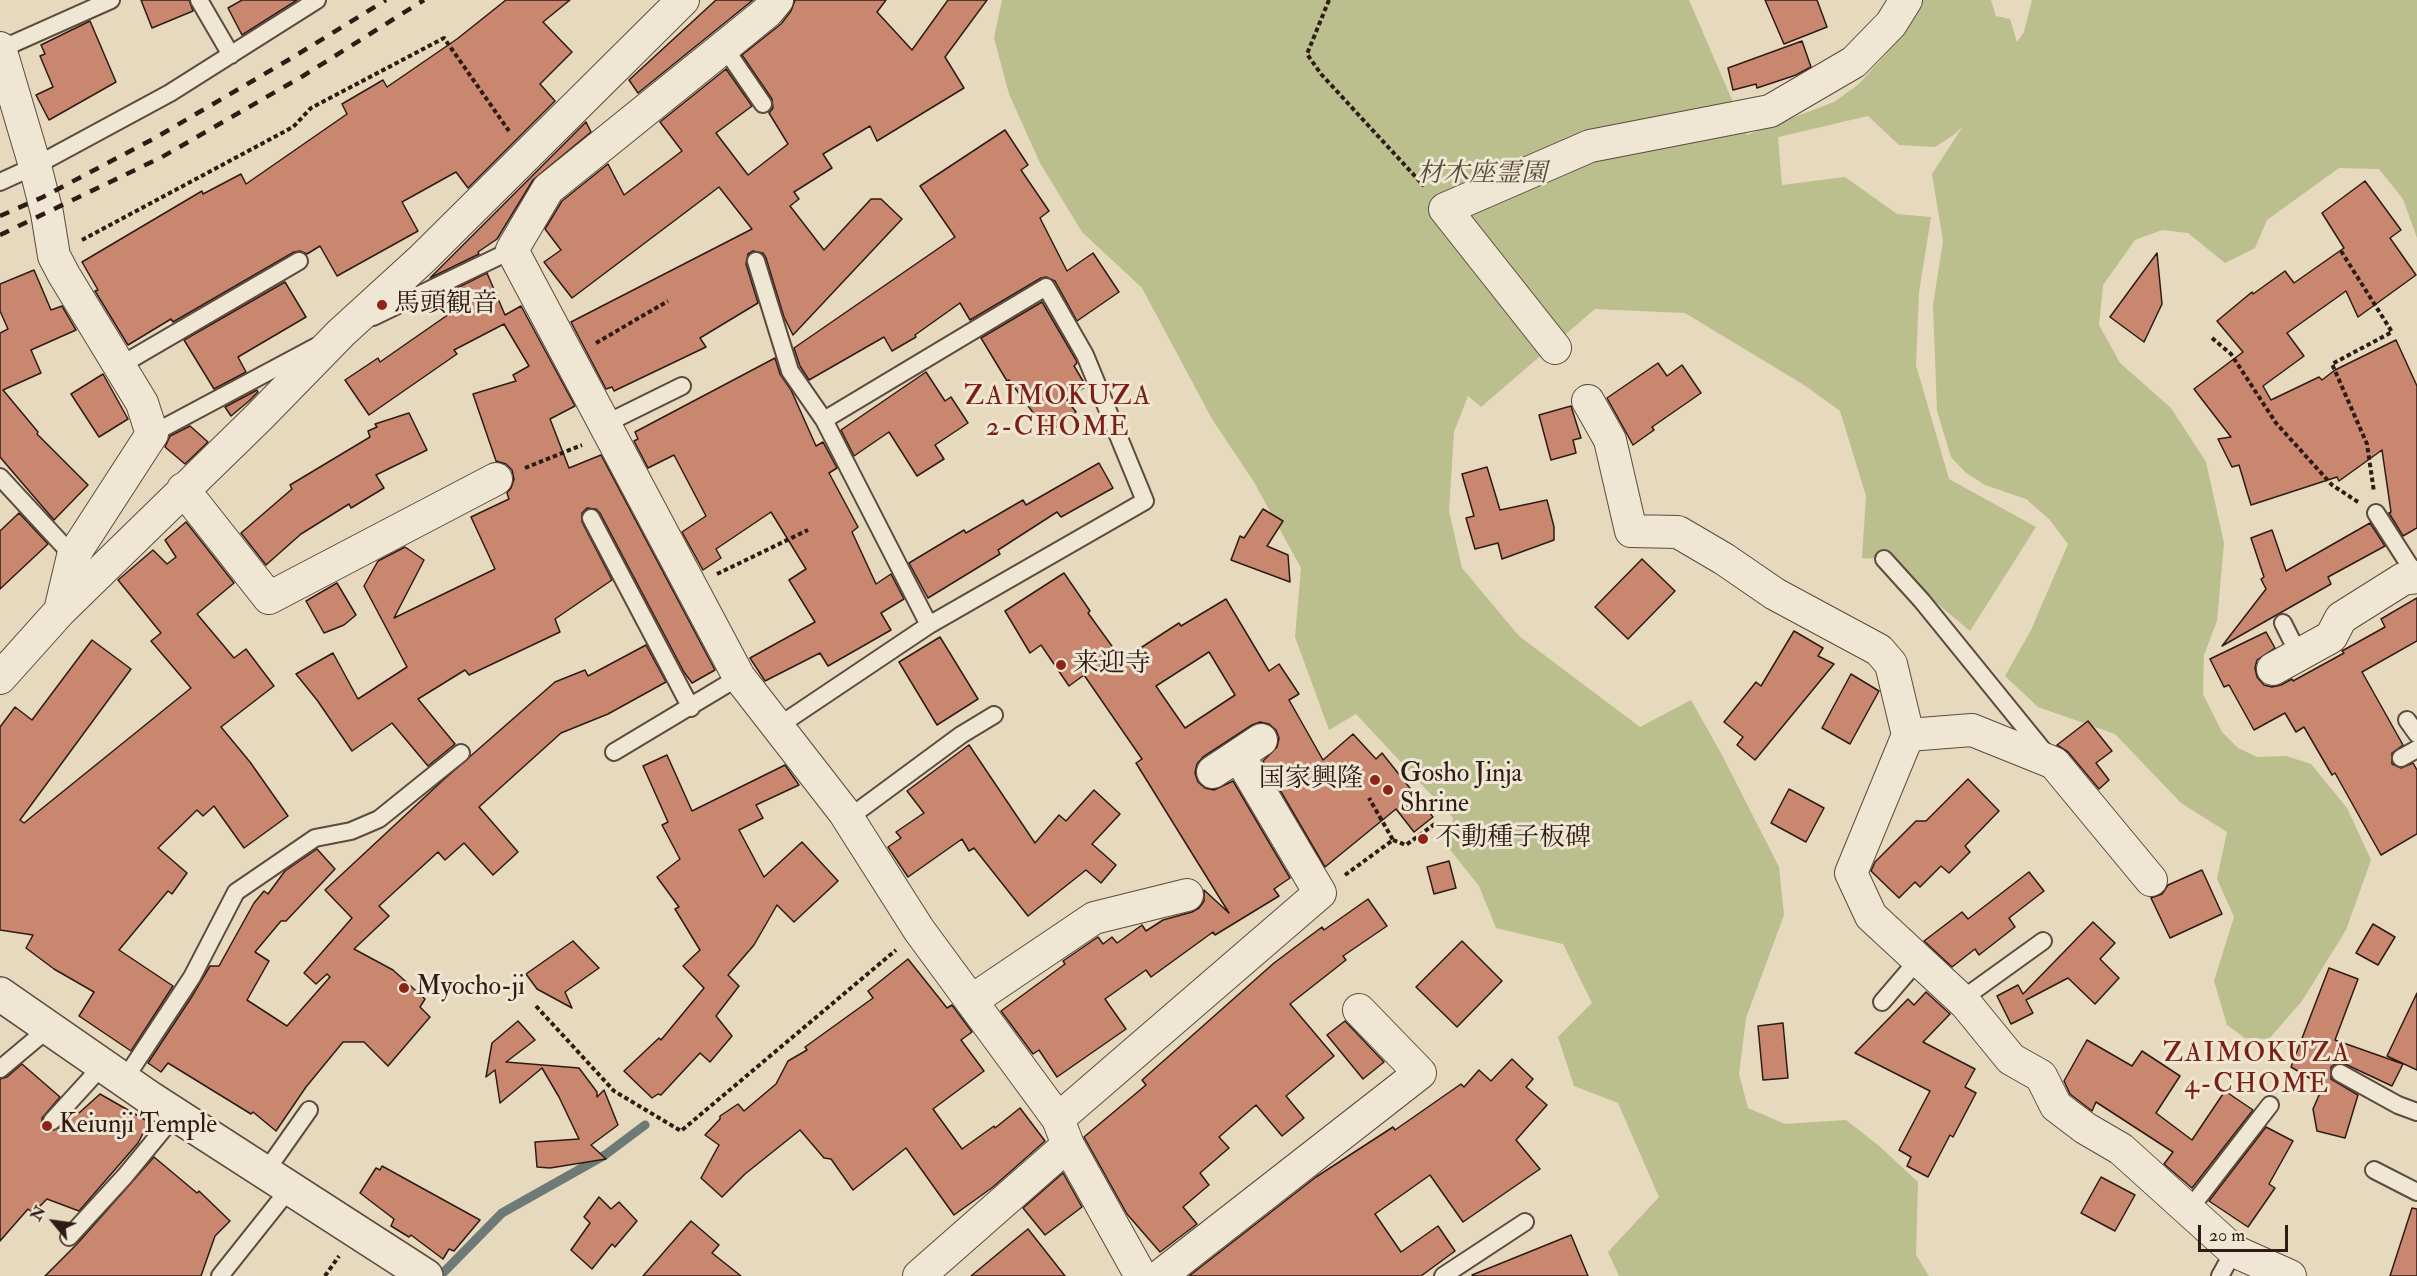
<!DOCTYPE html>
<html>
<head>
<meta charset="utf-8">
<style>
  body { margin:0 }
  #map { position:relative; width:2417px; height:1276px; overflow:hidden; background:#e6d9bd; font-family:"IM FELL Double Pica",serif }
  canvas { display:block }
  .north { position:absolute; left:24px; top:1192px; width:60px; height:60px; -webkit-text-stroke:4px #efe6d4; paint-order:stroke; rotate:299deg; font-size:16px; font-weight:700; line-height:24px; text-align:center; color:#2e1c14 }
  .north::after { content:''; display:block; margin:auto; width:21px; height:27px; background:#2e1c14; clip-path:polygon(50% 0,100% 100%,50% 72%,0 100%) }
  .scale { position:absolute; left:2198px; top:1225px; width:90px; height:27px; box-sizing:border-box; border:3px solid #2e1c14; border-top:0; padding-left:8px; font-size:18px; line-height:21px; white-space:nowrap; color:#2e1c14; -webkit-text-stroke:4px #efe6d4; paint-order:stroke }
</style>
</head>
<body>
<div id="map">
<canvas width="2417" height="1276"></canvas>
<div class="north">N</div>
<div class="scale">20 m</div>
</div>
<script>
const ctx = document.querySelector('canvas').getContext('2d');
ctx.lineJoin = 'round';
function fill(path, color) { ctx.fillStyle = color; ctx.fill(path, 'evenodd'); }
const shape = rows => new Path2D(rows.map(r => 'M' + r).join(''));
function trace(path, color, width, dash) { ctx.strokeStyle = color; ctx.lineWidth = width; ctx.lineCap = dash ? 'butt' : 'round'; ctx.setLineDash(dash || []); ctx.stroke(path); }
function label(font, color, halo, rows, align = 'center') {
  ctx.font = font + ' "IM FELL Double Pica","Noto Serif JP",serif'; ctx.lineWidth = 6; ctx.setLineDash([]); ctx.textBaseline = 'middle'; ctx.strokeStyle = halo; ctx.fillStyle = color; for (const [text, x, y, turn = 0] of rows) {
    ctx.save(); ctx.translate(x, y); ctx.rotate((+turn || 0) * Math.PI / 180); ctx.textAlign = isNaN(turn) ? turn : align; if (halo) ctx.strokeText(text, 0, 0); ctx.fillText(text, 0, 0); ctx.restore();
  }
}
const green = shape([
  [1002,0,1689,0,1747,135,1834,102,1859,84,1903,35,1922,0,1991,0,1996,16,2010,19,2017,42,2024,32,2032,0,2417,0,2417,238,2403,199,2379,169,2339,168,2267,220,2255,248,2225,263,2188,233,2162,230,2135,240,2103,285,2099,325,2120,363,2171,408,2206,462,2224,543,2217,621,2204,655,2203,694,2222,732,2238,748,2257,757,2286,756,2311,764,2347,808,2371,860,2346,930,2302,1001,2269,1039,2245,1038,2227,1025,2214,981,2234,917,2217,879,2227,832,2181,803,2115,734,2038,707,2005,676,2031,630,2068,544,2050,520,2026,499,1985,485,1965,472,1951,457,1937,411,1933,305,1943,241,1932,174,1963,126,1955,134,1935,147,1899,145,1868,116,1778,137,1782,185,1845,177,1897,214,1931,217,1919,292,1916,365,1949,479,2036,527,1970,631,1884,559,1862,558,1866,496,1840,411,1804,385,1685,313,1595,309,1481,407,1468,396,1454,432,1449,511,1462,568,1519,636,1640,727,1691,700,1722,755,1779,867,1784,915,1746,1018,1739,1074,1748,1108,1785,1124,1846,1120,1878,1145,1918,1182,1916,1255,1929,1276,1619,1276,1608,1252,1659,1197,1618,1103,1574,1086,1558,1037,1592,1003,1563,944,1496,928,1479,886,1447,846,1453,818,1356,714,1329,730,1295,637,1301,568,1254,482,1212,419,1142,288,1082,232,1040,163,1009,94,994,38]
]);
const stream = shape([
  [440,1276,502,1213,605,1155,645,1125]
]);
const building = shape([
  [141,0,189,0,193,11,152,28,141,0],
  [242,0,297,0,242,35,228,8,242,0],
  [506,0,570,0,543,22,572,52,540,84,555,101,468,188,456,172,402,202,418,231,337,276,320,246,307,254,300,251,294,252,173,322,171,319,128,345,95,291,98,290,82,262,202,191,203,194,241,174,246,184,347,114,342,104,383,80,387,87,457,39,506,0],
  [716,0,753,0,638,93,629,80,716,0],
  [795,0,886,0,877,12,912,50,948,0,987,0,945,57,964,88,877,141,870,126,823,154,832,168,794,192,799,199,790,206,824,250,871,199,881,199,902,219,793,335,784,317,766,258,763,253,753,251,748,254,746,264,758,303,700,338,706,347,614,391,612,387,606,389,571,322,752,229,719,187,572,298,544,262,561,250,545,229,562,201,608,164,624,195,682,151,660,122,726,69,752,106,716,133,748,175,788,144,769,113,773,108,772,99,742,55,781,24,791,11,795,0],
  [1765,0,1817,0,1827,27,1784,44,1765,0],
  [90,21,116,82,49,120,36,95,53,87,40,56,45,54,41,45,90,21],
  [1802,41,1811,67,1796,75,1757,88,1756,84,1733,90,1728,68,1802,41],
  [586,122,591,132,533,180,497,239,478,252,479,254,430,278,586,122],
  [1005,130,1028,165,1021,170,1049,211,1040,218,1067,271,1093,253,1119,292,1077,321,1055,281,1046,277,1041,278,970,320,960,303,915,335,916,337,892,351,884,337,809,380,800,366,794,348,955,237,920,186,1005,130],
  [2365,181,2401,230,2390,238,2416,275,2358,317,2346,291,2287,333,2304,356,2263,386,2271,400,2319,377,2322,380,2335,370,2396,340,2417,386,2417,528,2403,536,2389,513,2391,512,2382,450,2339,481,2337,477,2251,505,2239,465,2232,467,2218,439,2231,437,2194,389,2243,352,2217,321,2252,292,2253,294,2285,271,2294,283,2344,248,2322,213,2365,181],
  [2157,253,2162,304,2144,342,2110,317,2157,253],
  [34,270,51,310,62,306,76,330,31,350,41,373,3,390,38,432,37,434,88,485,54,520,0,457,0,333,8,329,0,311,0,284,34,270],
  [487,273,505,315,521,306,575,406,550,419,569,468,601,455,715,670,692,683,684,672,600,513,596,509,587,508,582,513,582,522,612,580,555,619,560,632,469,675,465,670,418,699,455,744,428,766,392,723,352,751,317,700,296,674,333,653,358,699,407,667,364,586,378,561,405,547,424,560,394,618,495,569,471,517,509,499,507,493,511,488,514,479,512,470,506,464,496,461,473,394,516,381,513,375,529,366,504,324,454,350,457,354,369,415,345,380,378,358,380,362,449,314,443,303,458,295,453,290,487,273],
  [285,282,306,317,238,357,246,372,214,389,184,340,285,282],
  [1042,302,1076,360,1077,363,1074,366,1086,386,1067,400,1076,412,1048,433,1009,380,1007,381,981,338,1042,302],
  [775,358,780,374,791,390,816,446,823,442,837,468,829,473,858,527,852,532,876,584,891,574,904,599,881,613,891,630,828,666,820,653,765,681,750,658,815,622,789,580,806,569,771,512,716,549,721,558,703,570,682,532,706,516,674,455,648,468,634,441,638,439,635,432,775,358],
  [1658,363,1667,376,1682,365,1701,393,1652,427,1654,430,1633,445,1607,398,1658,363],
  [926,372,945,401,951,397,968,423,935,445,944,459,917,476,889,432,854,456,841,430,926,372],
  [103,374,128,419,99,437,71,394,103,374],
  [257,390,258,392,249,401,231,416,225,407,257,390],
  [1571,406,1581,438,1573,440,1576,453,1551,460,1539,415,1571,406],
  [409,413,427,450,376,475,384,488,351,508,349,504,301,534,266,565,241,533,292,489,290,485,370,437,368,431,377,427,375,424,409,413],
  [190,426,208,442,185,464,165,447,170,436,190,426],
  [1099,463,1113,488,1061,517,1057,512,998,550,1000,554,928,598,909,563,964,530,966,533,1023,500,1026,505,1099,463],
  [1487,467,1500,510,1547,500,1554,527,1554,540,1502,559,1498,543,1475,549,1466,518,1474,516,1462,474,1487,467],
  [1263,509,1283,521,1267,546,1288,555,1290,582,1231,560,1240,536,1244,538,1263,509],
  [19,513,48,544,0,589,0,531,19,513],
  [186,522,234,583,197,614,234,658,246,649,274,686,221,727,250,762,288,816,244,848,214,806,203,816,197,810,158,848,187,873,172,894,168,891,119,950,173,986,131,1051,79,1016,94,992,54,969,26,948,33,935,0,930,0,727,15,707,32,720,92,640,131,669,20,820,24,823,191,688,151,641,161,633,118,580,153,550,167,564,176,557,165,540,186,522],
  [2370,523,2385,546,2328,577,2331,584,2222,646,2266,589,2261,579,2264,577,2251,538,2272,530,2286,571,2370,523],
  [1642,559,1675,591,1628,639,1595,607,1642,559],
  [1064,573,1090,611,1088,613,1122,660,1179,623,1181,626,1226,599,1269,671,1279,664,1299,694,1289,700,1323,760,1353,734,1376,759,1382,753,1433,817,1414,832,1396,809,1325,867,1263,761,1277,747,1279,738,1276,730,1269,724,1260,722,1252,725,1203,757,1197,764,1195,773,1198,782,1205,788,1214,790,1233,781,1290,878,1274,889,1279,896,1215,935,1213,932,1151,977,1146,970,1105,999,1126,1029,1057,1077,1039,1050,1033,1054,1001,1011,1065,964,1063,961,1098,937,1103,944,1112,937,1117,943,1142,925,1146,931,1163,920,1192,912,1199,908,1204,901,1204,890,1229,913,1136,763,1142,759,1084,675,1069,686,1041,645,1030,653,1005,611,1064,573],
  [1209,652,1235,695,1185,728,1156,686,1209,652],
  [337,583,356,615,344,625,324,633,306,601,337,583],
  [2417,598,2417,641,2362,672,2403,745,2392,753,2392,764,2401,768,2413,763,2417,770,2417,834,2381,855,2335,773,2332,775,2304,727,2296,732,2285,713,2254,730,2229,685,2224,687,2210,659,2266,632,2275,648,2257,660,2255,668,2257,677,2264,685,2272,687,2281,685,2292,679,2293,681,2344,653,2342,651,2385,627,2381,619,2417,598],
  [1794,631,1823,648,1818,656,1834,664,1755,760,1737,745,1743,737,1724,722,1756,682,1761,686,1794,631],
  [940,637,978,699,937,725,899,662,940,637],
  [646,645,666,682,608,714,561,733,479,807,518,852,493,875,464,843,445,860,438,852,379,906,389,916,354,949,393,970,425,999,420,1007,430,1017,388,1066,364,1042,343,1042,306,1087,276,1131,253,1112,251,1114,168,1063,161,1072,148,1063,191,998,210,966,219,966,254,903,264,891,268,894,285,871,317,849,335,869,286,921,281,921,255,952,269,961,247,1000,287,1026,330,977,327,974,316,984,304,973,352,918,325,890,441,782,555,682,585,670,588,676,646,645],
  [1851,674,1879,691,1850,744,1822,728,1851,674],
  [2088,721,2112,751,2096,763,2109,780,2099,789,2068,752,2057,745,2088,721],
  [969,745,1035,843,1059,815,1066,821,1094,790,1120,814,1092,844,1116,865,1101,883,1086,870,1028,916,974,848,969,851,962,839,908,877,888,847,901,838,896,832,924,813,907,791,969,745],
  [667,755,692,811,785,765,799,785,756,805,763,818,739,830,764,877,802,842,838,881,794,922,777,905,754,945,728,975,739,986,716,1016,732,1036,710,1062,700,1053,661,1095,658,1094,652,1098,624,1071,659,1038,661,1040,704,988,683,966,700,950,675,909,679,907,657,877,680,859,662,825,668,822,643,766,667,755],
  [1968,779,1999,811,1965,846,1970,852,1949,873,1941,866,1920,887,1915,882,1899,898,1871,871,1875,862,1916,821,1926,821,1968,779],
  [1789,789,1824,808,1806,842,1771,823,1789,789],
  [1449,861,1456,888,1434,894,1427,867,1449,861],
  [2202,870,2222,914,2170,938,2151,898,2162,894,2168,885,2202,870],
  [2029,872,2044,891,2009,918,2015,927,1979,955,1975,949,1952,967,1924,941,1962,912,1968,919,2029,872],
  [1368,899,1387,926,1343,956,1346,960,1290,1004,1334,1056,1286,1096,1304,1118,1282,1136,1256,1105,1219,1137,1229,1148,1200,1173,1209,1185,1183,1207,1197,1224,1160,1252,1127,1214,1084,1137,1146,1085,1142,1080,1274,963,1322,927,1324,930,1368,899],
  [2093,922,2115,943,2100,959,2119,978,2095,1004,2068,978,2026,1000,2033,1013,2011,1024,1997,996,2018,985,2023,994,2093,922],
  [2373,924,2395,937,2378,965,2356,953,2373,924],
  [573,941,599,968,565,992,572,1008,537,989,526,974,573,941],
  [1462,941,1502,981,1457,1027,1416,987,1462,941],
  [908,959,947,1008,952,1005,972,1032,961,1040,984,1071,933,1109,962,1149,994,1126,995,1128,1020,1108,1045,1141,993,1187,954,1215,906,1148,853,1190,831,1159,824,1158,800,1130,745,1174,722,1197,701,1178,719,1145,705,1135,720,1119,720,1116,738,1104,744,1111,776,1084,788,1061,807,1050,805,1047,873,998,868,991,908,959],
  [2329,968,2358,979,2335,1040,2403,1064,2392,1086,2345,1064,2335,1064,2331,1067,2331,1079,2358,1095,2345,1138,2317,1131,2313,1109,2323,1086,2291,1067,2329,968],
  [1926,992,1950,1014,1923,1042,1975,1069,1965,1087,1976,1093,1953,1137,1950,1135,1928,1177,1907,1166,1911,1157,1899,1150,1930,1091,1855,1053,1908,999,1914,1005,1926,992],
  [2417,993,2417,1070,2387,1056,2417,993],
  [518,1021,535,1040,506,1062,579,1068,597,1092,597,1097,604,1090,618,1125,591,1145,606,1159,550,1168,537,1167,535,1142,579,1139,559,1097,542,1068,500,1103,495,1070,486,1077,492,1043,518,1021],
  [1345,1021,1384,1062,1363,1079,1327,1035,1345,1021],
  [1783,1023,1788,1078,1763,1080,1758,1026,1783,1023],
  [2087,1040,2132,1066,2142,1051,2180,1076,2156,1113,2192,1140,2225,1091,2253,1110,2192,1188,2164,1164,2173,1152,2096,1102,2092,1111,2070,1094,2064,1081,2087,1040],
  [1512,1059,1533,1079,1526,1087,1547,1105,1516,1140,1540,1169,1463,1222,1430,1175,1375,1214,1401,1252,1438,1226,1455,1251,1421,1276,1189,1276,1316,1177,1393,1127,1395,1130,1461,1084,1464,1087,1479,1070,1491,1081,1512,1059],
  [22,1064,60,1097,42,1118,42,1125,49,1131,59,1128,76,1110,79,1113,100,1094,149,1122,138,1143,79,1211,47,1199,33,1213,28,1209,0,1241,0,1079,7,1077,22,1064],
  [2266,1127,2293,1141,2269,1184,2275,1188,2248,1227,2209,1201,2266,1127],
  [154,1157,197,1193,199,1191,230,1221,215,1236,201,1276,45,1276,77,1244,154,1157],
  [382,1166,480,1220,454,1251,449,1249,443,1259,411,1235,409,1237,391,1226,394,1219,360,1193,376,1168,380,1170,382,1166],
  [1063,1173,1082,1207,1045,1235,1023,1208,1063,1173],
  [2101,1177,2135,1195,2115,1231,2081,1213,2101,1177],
  [599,1197,611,1209,619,1202,637,1221,615,1247,612,1244,592,1269,571,1250,590,1223,584,1217,599,1197],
  [2412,1208,2417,1209,2417,1276,2390,1276,2412,1208],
  [691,1221,719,1245,712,1253,741,1276,643,1276,691,1221],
  [1028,1229,1065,1276,971,1276,1012,1242,1028,1229],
  [1571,1235,1588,1276,1473,1276,1472,1275,1571,1235]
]);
const path = shape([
  [1329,0,1307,54,1321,74,1424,186],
  [82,240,293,127,311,108,444,38,509,131],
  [2341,251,2392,332,2332,364,2367,444,2374,492],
  [2212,338,2231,354,2276,423,2332,485,2358,502],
  [596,343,668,301],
  [525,468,582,445],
  [717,574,808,530],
  [1393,840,1406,845,1436,823],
  [1345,875,1393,840,1369,798],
  [536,1006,614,1091,681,1131,896,950],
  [325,1276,339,1256]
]);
const service = shape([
  [199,0,231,55],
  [724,47,763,104],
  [1,49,111,0],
  [0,182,35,166,170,93,317,0],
  [756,261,790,371,824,420,929,625],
  [373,317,512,250],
  [121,365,299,261],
  [605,424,682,386],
  [152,434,315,347],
  [0,477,73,556],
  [2376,513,2417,577],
  [591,518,691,708],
  [1884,559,1922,601,2047,755],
  [2283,623,2299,655],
  [2407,720,2417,734],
  [777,727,929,625,1145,501,1085,355,1046,287,824,420],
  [614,752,739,677],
  [2401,758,2417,749],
  [844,812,854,814,961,735,994,715],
  [1961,1000,2043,941],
  [1882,1002,1918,960],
  [0,1069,49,1028],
  [2340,1073,2398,1105,2417,1112],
  [124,1080,192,977,236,892,315,838,351,831,379,819,461,753],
  [52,1121,103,1065],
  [2374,1170,2417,1192],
  [266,1171,309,1110],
  [2188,1211,2270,1105],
  [69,1237,125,1176,176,1114],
  [220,1276,290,1188],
  [1443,1276,1525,1222],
  [2220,1276,2234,1251]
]);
const minor = shape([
  [777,0,767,12,724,47,548,189,512,250,739,677,844,812,919,930,1058,1119,1068,1145,1141,1276],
  [0,48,35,166,47,213,54,256,64,275,142,403,152,434,73,556,60,611],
  [1555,348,1445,209,1590,146,1770,111,1854,62,1891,24,1906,0],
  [1588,401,1610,440,1631,531,1678,532,1724,559,1775,594,1879,650,1891,664,1908,735,1851,873,1871,916,1966,1004,2011,1059,2041,1076,2056,1106,2085,1128,2121,1149,2234,1251,2290,1276],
  [183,489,269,598,496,479],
  [2273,669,2331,637,2341,618,2403,579,2417,577],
  [0,678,60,611,259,417,341,333,422,259,683,0],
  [1908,735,1972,730,2054,763,2151,880],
  [1213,772,1261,740],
  [971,1001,1094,918,1187,895],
  [1058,1119,1320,893,1239,756],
  [919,1276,1068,1145],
  [1160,1276,1420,1073,1359,1010]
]);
const tertiary = shape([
  [0,994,150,1098,426,1276]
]);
const rail = shape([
  [0,216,43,197,155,138,290,59,386,0],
  [0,235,162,157,303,76,424,0]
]);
const markers = [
  [382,305,6,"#8f2418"],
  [1061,665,6,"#8f2418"],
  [1375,780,6,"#8f2418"],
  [1388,790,6,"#8f2418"],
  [1423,839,6,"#8f2418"],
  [404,988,6,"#8f2418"],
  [47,1126,6,"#8f2418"]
];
const parkNames = [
  ["材木座霊園",1482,175]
];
const poiNames = [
  ["馬頭観音",394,305],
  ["来迎寺",1073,665],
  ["Gosho Jinja",1400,775],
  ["Shrine",1400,805],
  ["国家興隆",1363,780,"right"],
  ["不動種子板碑",1435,839],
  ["Myocho-ji",416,988],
  ["Keiunji Temple",59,1126]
];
const neighbourhoodNames = [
  ["ZAIMOKUZA",1058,398],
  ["2-CHOME",1058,429],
  ["ZAIMOKUZA",2257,1055],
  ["4-CHOME",2257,1086]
];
fill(green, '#bbbe8d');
trace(stream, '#6d7a76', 9);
fill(building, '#ca8770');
trace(building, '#2e1c14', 1.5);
trace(service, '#5c4b3e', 20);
trace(minor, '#5c4b3e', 34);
trace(tertiary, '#5c4b3e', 36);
trace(path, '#2e1c14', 4, [4.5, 3]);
trace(service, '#efe6d4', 16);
trace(minor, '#efe6d4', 32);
trace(tertiary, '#efe6d4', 33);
trace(rail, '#2e1c14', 4.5, [10, 10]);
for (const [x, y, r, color] of markers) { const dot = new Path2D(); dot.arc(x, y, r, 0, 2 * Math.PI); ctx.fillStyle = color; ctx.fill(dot); trace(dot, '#efe6d4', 2); }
label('italic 26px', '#584d38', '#efe6d4', parkNames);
label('26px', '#2e1c14', '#efe6d4', poiNames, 'left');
ctx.letterSpacing = '1.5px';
label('27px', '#7a1f14', '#efe6d4', neighbourhoodNames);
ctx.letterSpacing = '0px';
</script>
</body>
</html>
